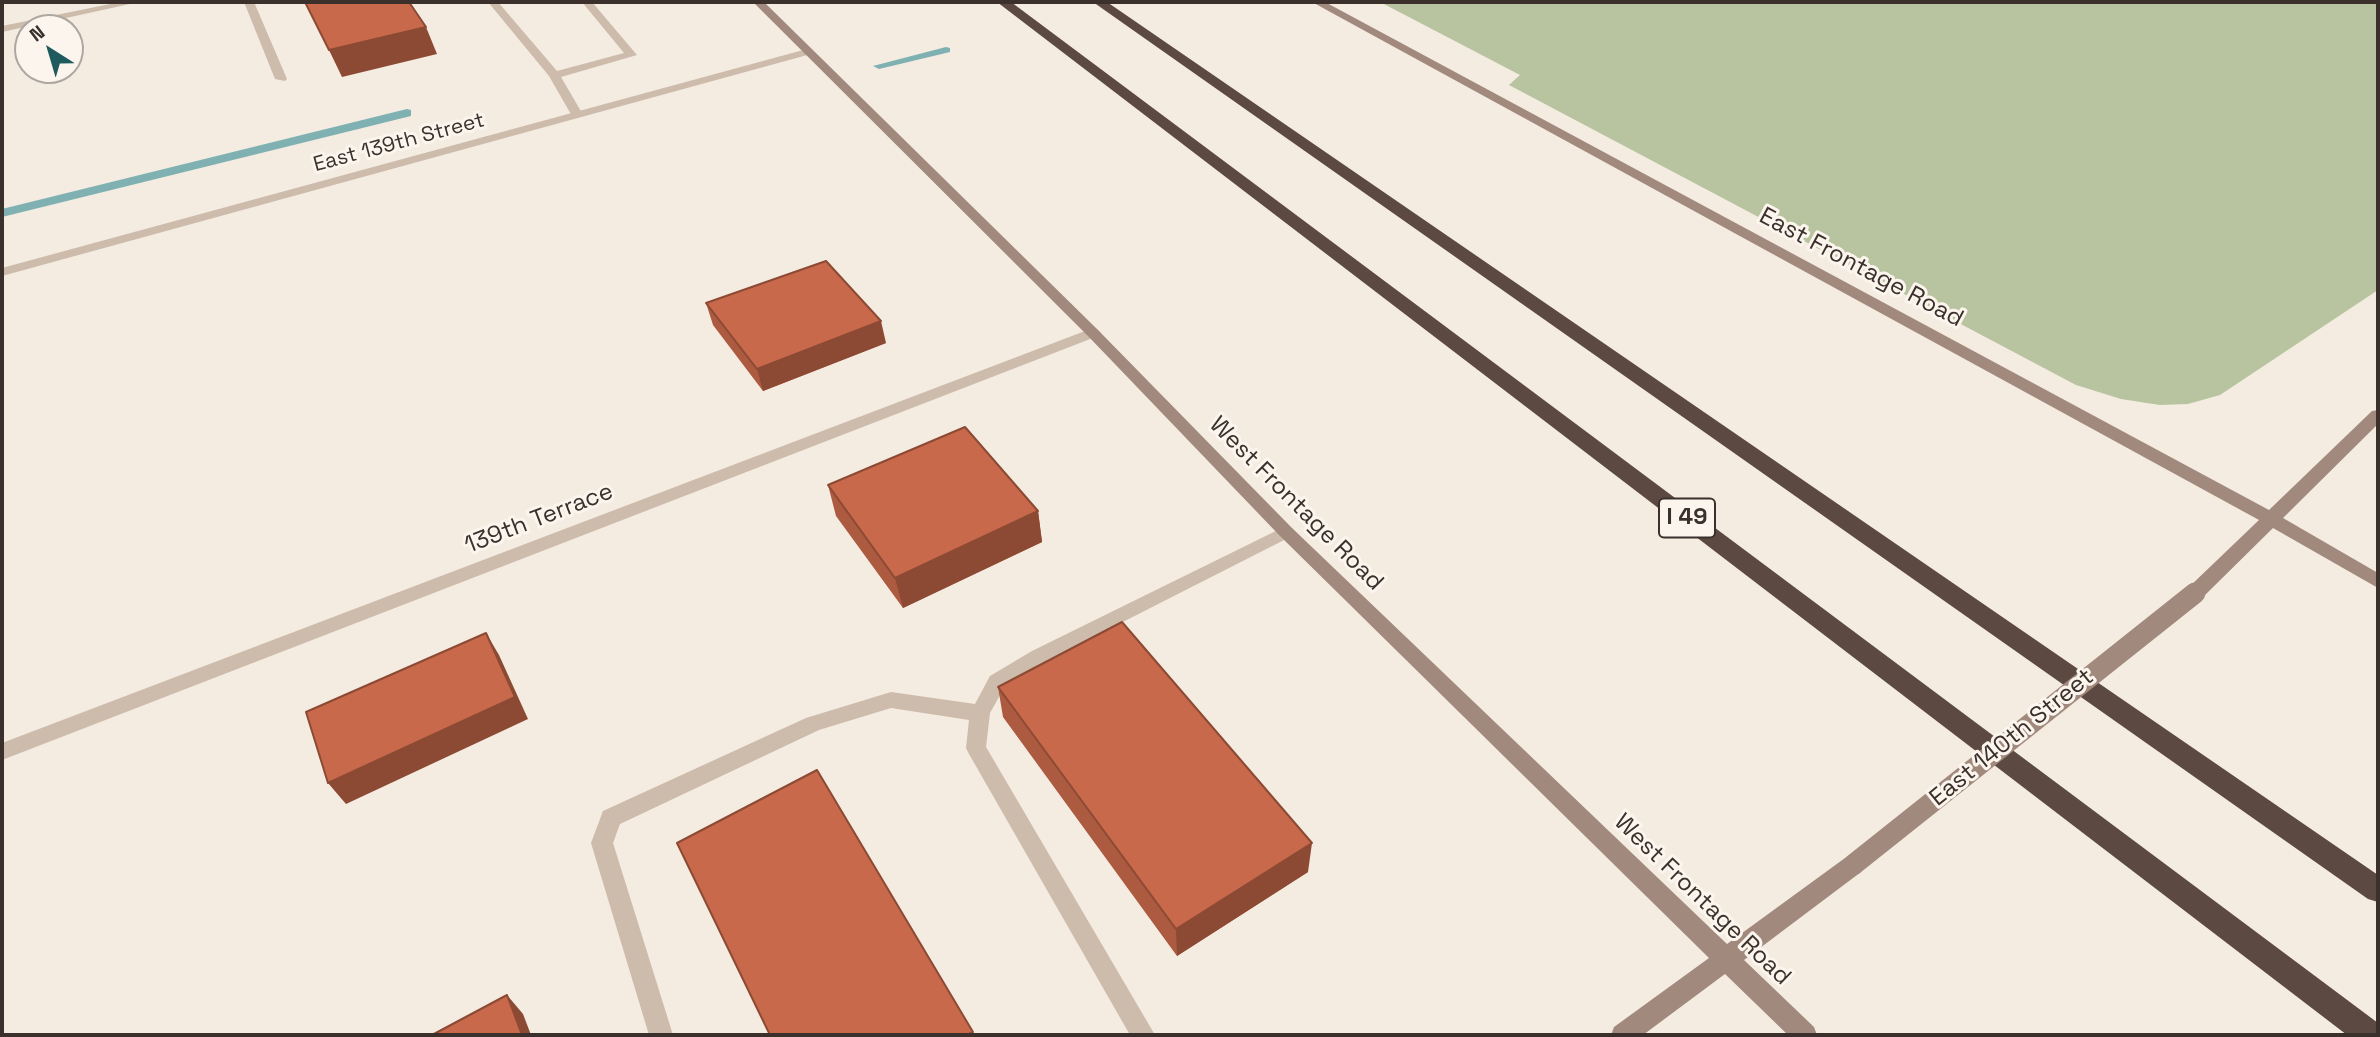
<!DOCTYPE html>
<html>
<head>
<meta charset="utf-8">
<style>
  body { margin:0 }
  #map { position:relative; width:2380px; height:1037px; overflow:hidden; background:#f4ebe1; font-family:"Space Grotesk",sans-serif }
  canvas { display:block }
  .frame { position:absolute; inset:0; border:4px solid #3b302b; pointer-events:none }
  .north { position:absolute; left:14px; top:14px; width:70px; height:70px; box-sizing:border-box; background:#fbf5ee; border:2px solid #aea6a0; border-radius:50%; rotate:323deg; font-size:19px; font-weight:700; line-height:28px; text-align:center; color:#3b302b }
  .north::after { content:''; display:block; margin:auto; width:24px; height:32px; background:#1f5a5e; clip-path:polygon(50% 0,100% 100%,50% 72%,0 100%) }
</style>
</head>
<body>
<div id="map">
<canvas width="2380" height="1037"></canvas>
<div class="frame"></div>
<div class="north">N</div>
</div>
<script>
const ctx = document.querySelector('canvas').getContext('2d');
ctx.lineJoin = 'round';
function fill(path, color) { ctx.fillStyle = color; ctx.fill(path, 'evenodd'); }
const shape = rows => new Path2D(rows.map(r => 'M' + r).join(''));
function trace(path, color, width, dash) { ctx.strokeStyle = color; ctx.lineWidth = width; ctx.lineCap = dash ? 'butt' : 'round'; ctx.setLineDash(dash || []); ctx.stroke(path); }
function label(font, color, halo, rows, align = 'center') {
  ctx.font = font + ' "Space Grotesk",sans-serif'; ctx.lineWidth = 6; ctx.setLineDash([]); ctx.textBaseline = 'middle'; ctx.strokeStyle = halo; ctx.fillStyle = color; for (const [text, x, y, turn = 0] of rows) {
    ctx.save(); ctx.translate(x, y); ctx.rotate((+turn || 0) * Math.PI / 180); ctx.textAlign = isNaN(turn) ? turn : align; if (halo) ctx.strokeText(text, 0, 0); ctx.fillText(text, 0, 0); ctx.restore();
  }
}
const green = shape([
  [1380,2,2378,2,2378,290,2220,395,2188,404,2160,405,2121,399,2076,385,1509,85,1520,75]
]);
const stream = shape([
  [946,47,950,48,950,52,879,69,873,66,946,47],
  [407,109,411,110,411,116,2,217,2,209,407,109]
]);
const lane = shape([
  [120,2,139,2,2,32,2,26,120,2],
  [244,2,254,2,287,79,285,81,275,79,244,2],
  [488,2,498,2,557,71,624,53,582,2,592,2,637,55,561,77,582,113,572,116,549,76,488,2],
  [1286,526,1292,528,1295,532,1292,536,1046,661,1004,688,990,713,986,747,1155,1035,1130,1035,969,754,966,748,969,720,891,708,819,730,620,824,613,843,673,1035,649,1035,591,843,603,811,806,718,891,692,975,704,990,676,1032,651,1286,526]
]);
const street = shape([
  [807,49,813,52,811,54,2,276,2,268,807,49],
  [1093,328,1098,330,1101,333,1098,336,2,760,2,743,1093,328]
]);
const secondary = shape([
  [753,2,764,2,1098,330,1292,528,1727,944,1845,858,1853,855,1861,858,1864,865,1861,872,1744,960,1814,1027,1817,1035,1788,1035,1725,974,1643,1035,1611,1035,1614,1027,1709,958,1280,536,1088,336,753,2],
  [1312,2,1325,2,2269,510,2372,411,2378,410,2378,424,2283,518,2378,573,2378,588,2273,528,2202,598,2188,598,2186,593,2188,588,2259,520,1312,2]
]);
const highway = shape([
  [997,2,1011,2,2378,1023,2378,1035,2347,1035,997,2],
  [1093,2,1107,2,2378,875,2378,902,2368,899,1093,2]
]);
const secondaryBridge = shape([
  [1853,865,2195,593]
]);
const wall = shape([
  [706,303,886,343,763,391,713,325],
  [828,485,1038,511,1042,542,903,608,836,516],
  [998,687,1308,872,1177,956,1003,717]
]);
const shadedWall = shape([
  [426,27,437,54,342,77,329,50],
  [881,321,886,343,763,391,757,369],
  [1038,511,1042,542,903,608,895,578],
  [486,633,499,655,528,719,346,804,328,783],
  [1312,843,1308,872,1177,956,1176,929],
  [507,995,523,1014,531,1035,522,1035]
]);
const building = shape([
  [305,2,409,2,426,27,329,50,305,2],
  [826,261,881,321,757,369,706,303,826,261],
  [965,427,1038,511,895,578,828,485,965,427],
  [1122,622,1312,843,1176,929,998,687,1122,622],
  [486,633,515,697,328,783,306,712,486,633],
  [817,770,973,1032,967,1035,770,1035,677,843,817,770],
  [507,995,522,1035,432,1035,507,995]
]);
const farStreetnames = [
  ["East 139th Street",399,143,-15]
];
const shields = [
  [1687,518,56]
];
const shieldNames = [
  ["I 49",1687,518]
];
const streetNames = [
  ["East Frontage Road",1861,268,28],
  ["West Frontage Road",1296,504,45],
  ["139th Terrace",539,519,-21],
  ["East 140th Street",2012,738,-39],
  ["West Frontage Road",1702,900,44]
];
fill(green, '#b8c4a0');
fill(stream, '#7fb0b2');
fill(lane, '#cdbbac');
fill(street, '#cdbbac');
fill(secondary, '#a18a7d');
fill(highway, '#5c4a42');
trace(secondaryBridge, '#a18a7d', 21);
fill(wall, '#ac5a40');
fill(shadedWall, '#8c4a34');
fill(building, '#c8694b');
trace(building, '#8c4a34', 2);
label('21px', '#3b302b', '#fbf5ee', farStreetnames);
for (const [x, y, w] of shields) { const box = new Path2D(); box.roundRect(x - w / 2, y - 19.5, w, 39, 5); ctx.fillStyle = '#fbf5ee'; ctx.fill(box); trace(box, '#3b302b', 2); }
label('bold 23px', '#3b302b', null, shieldNames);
label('24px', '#3b302b', '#fbf5ee', streetNames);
</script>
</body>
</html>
